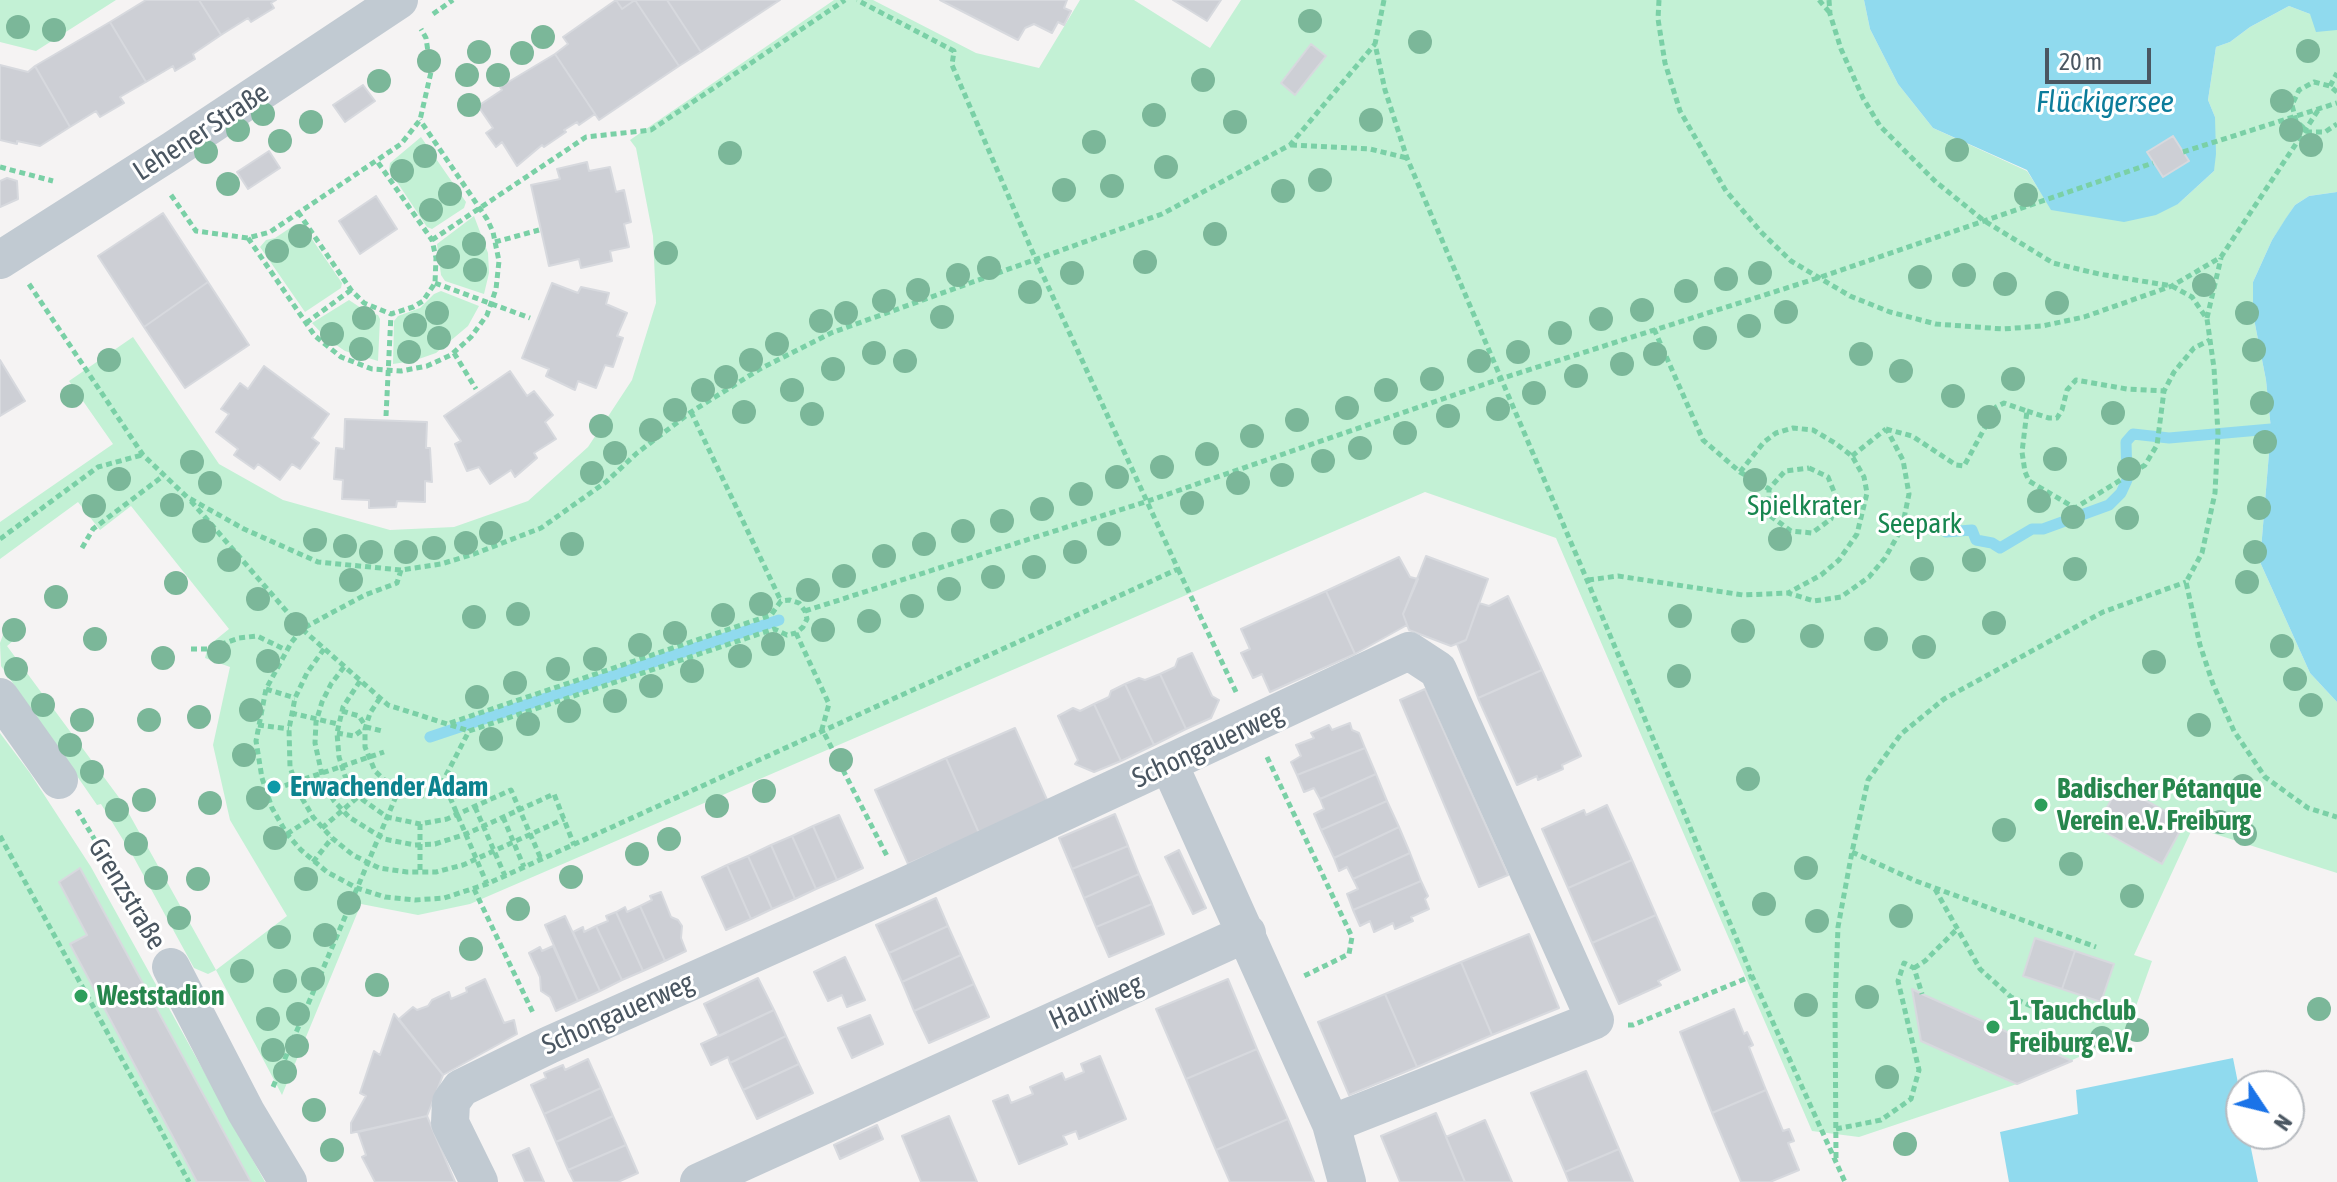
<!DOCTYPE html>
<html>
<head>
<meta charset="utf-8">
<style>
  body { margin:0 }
  #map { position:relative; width:2337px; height:1182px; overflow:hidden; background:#f5f3f3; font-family:"Asap Condensed",sans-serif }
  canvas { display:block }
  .north { position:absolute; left:2225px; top:1070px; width:80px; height:80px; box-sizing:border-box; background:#fff; border:2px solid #b7bbc0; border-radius:50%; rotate:125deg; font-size:22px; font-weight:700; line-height:32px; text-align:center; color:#4a5661 }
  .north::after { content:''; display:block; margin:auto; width:28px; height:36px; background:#1a73e8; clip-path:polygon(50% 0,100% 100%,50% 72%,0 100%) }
  .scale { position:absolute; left:2045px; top:48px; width:106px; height:36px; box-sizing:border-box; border:4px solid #4a5661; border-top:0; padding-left:10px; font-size:24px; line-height:28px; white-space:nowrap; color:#4a5661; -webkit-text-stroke:6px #fff; paint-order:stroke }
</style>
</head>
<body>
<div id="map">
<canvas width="2337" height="1182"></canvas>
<div class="north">N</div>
<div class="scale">20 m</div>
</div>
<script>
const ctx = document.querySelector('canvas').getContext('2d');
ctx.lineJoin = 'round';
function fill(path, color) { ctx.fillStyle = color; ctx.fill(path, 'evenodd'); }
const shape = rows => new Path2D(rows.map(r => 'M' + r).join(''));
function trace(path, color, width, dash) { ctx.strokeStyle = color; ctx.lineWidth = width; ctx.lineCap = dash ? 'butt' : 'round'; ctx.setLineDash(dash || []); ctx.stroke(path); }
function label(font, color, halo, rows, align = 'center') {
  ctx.font = font + ' "Asap Condensed",sans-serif'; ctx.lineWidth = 6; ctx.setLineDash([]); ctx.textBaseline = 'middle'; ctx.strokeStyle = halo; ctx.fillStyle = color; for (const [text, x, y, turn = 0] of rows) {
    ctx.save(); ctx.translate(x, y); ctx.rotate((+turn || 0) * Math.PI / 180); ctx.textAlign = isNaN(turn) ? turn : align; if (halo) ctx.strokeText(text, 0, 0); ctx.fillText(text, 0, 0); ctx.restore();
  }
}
const green = shape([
  [0,0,116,0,36,51,0,42],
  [834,0,873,0,976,53,1039,68,1080,0,1134,0,1210,48,1241,0,1864,0,1870,29,1898,84,1933,128,2027,171,2052,210,2178,204,2214,171,2215,117,2208,100,2216,47,2230,42,2250,27,2289,6,2310,14,2337,30,2337,192,2309,196,2295,205,2272,240,2253,282,2253,314,2266,380,2271,429,2260,562,2310,673,2337,702,2337,873,2193,827,2134,955,2152,961,2125,1037,2017,1084,1859,1137,1812,1131,1556,538,1425,492,470,904,418,915,361,904,282,1095,216,970,208,974,194,968,133,856,101,804,97,805,1,666,0,643,4,632,13,620,21,634,7,646,123,803,216,970,287,916,230,820,213,745,230,667,205,658,208,646,229,629,135,511,131,506,100,530,78,502,0,559,0,522,113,444,69,381,133,337,219,464,283,500,390,530,454,527,528,501,588,447,632,380,656,303,653,236,636,148,630,140],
  [421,137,466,202,464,208,432,229,427,227,389,170,390,163],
  [474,216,488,253,489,273,484,294,445,281,441,275,437,244],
  [296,224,303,226,342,283,341,288,305,312,260,247,266,240,275,238],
  [441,291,479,306,468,326,436,353,413,361,393,364,394,321,398,316,420,308,434,294],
  [349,300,367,312,378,315,380,319,378,361,345,351,326,338,312,323],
  [0,733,30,773,91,867,265,1182,0,1182]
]);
const water = shape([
  [1864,0,2337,0,2337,30,2316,32,2310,14,2289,6,2250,27,2230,42,2216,47,2208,100,2215,117,2216,154,2214,171,2178,204,2156,215,2124,222,2051,210,2027,170,1933,128,1898,84,1870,29],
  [2337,192,2337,702,2310,673,2260,562,2271,429,2266,380,2253,314,2253,282,2272,240,2286,218,2295,205,2309,196],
  [2233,1058,2241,1098,2241,1134,2248,1134,2258,1182,2009,1182,2000,1132,2078,1114,2076,1090]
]);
const stream = shape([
  [1946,532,1972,530,1976,540,1992,543,2000,548,2032,529,2043,529,2109,505,2121,493,2127,480,2126,442,2133,434,2169,438,2271,429],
  [430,737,779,620]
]);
const building = shape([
  [146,0,199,0,221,35,193,54,195,59,175,71,173,66,146,82,110,22,146,0],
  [199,0,276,0,271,3,274,8,251,22,248,18,221,35,199,0],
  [616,0,622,9,635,0,679,66,599,120,555,54,568,44,563,37,616,0],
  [616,0,667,0,701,52,679,66,635,0,622,9,616,0],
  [667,0,780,0,701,52,667,0],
  [940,0,1067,0,1064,8,1071,11,1064,25,1058,22,1052,33,1034,24,1025,28,1018,40,940,0],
  [1173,0,1221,0,1207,21,1173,0],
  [110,22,146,82,120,97,124,103,100,117,96,111,70,127,35,66,110,22],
  [1311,44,1326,56,1295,95,1281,83,1311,44],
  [555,54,595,114,579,125,577,122,564,130,566,132,544,147,542,145,517,166,502,142,496,147,486,133,493,128,478,106,502,90,500,87,555,54],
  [0,65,28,72,35,66,70,127,40,146,17,141,17,144,0,140,0,65],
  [363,85,375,101,345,122,333,105,363,85],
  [2173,136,2189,161,2163,177,2147,152,2173,136],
  [269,151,280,168,248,189,237,172,269,151],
  [587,162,589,171,610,167,616,192,624,190,631,222,624,224,629,247,610,251,612,261,581,268,579,259,549,266,531,185,560,179,557,169,587,162],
  [7,178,17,181,18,199,0,207,0,181,7,178],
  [376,196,397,229,360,254,339,221,376,196],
  [163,213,208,282,144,327,98,256,163,213],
  [208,282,249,345,185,388,144,327,208,282],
  [552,283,578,293,581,287,609,293,606,304,627,313,617,336,623,338,613,367,605,365,596,388,578,381,575,390,546,376,549,369,522,358,552,283],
  [0,360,25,401,0,416,0,360],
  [264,366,329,414,312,438,319,443,300,469,292,464,280,480,258,464,254,469,234,455,238,449,216,432,229,414,221,409,240,383,248,389,264,366],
  [510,371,527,396,534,391,553,415,545,422,556,439,534,453,537,458,515,477,511,470,490,484,479,467,467,471,455,444,461,441,444,416,510,371],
  [345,419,427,422,426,448,430,448,432,482,425,481,425,502,397,501,396,507,369,508,369,500,342,499,343,480,334,479,336,448,344,449,345,419],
  [1426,556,1488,579,1466,640,1451,646,1409,630,1403,614,1426,556],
  [1399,557,1410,577,1418,579,1403,614,1407,625,1355,654,1326,591,1399,557],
  [1326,591,1355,654,1270,692,1262,674,1253,678,1241,653,1250,649,1241,629,1326,591],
  [1508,596,1542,670,1478,698,1457,644,1466,640,1479,603,1489,606,1508,596],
  [1192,653,1212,696,1219,700,1211,718,1186,729,1160,674,1175,667,1178,659,1192,653],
  [1542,670,1581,756,1562,765,1563,769,1538,780,1537,776,1517,785,1478,698,1542,670],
  [1160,674,1186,729,1154,745,1125,684,1139,678,1145,680,1160,674],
  [1125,684,1154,745,1121,761,1094,704,1109,697,1111,691,1125,684],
  [1425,689,1508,875,1479,887,1400,700,1425,689],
  [1094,704,1121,761,1094,772,1075,764,1078,760,1058,716,1073,708,1080,711,1094,704],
  [1350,723,1352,730,1359,733,1365,748,1297,775,1291,762,1301,756,1296,745,1314,738,1311,733,1329,725,1332,730,1350,723],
  [1015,728,1048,802,979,833,946,758,1015,728],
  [1365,748,1376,774,1320,799,1314,788,1304,792,1297,775,1365,748],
  [946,758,979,833,908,864,875,790,946,758],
  [1376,774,1387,801,1321,830,1314,814,1324,809,1320,799,1376,774],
  [2119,786,2185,822,2162,864,2096,827,2119,786],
  [1387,801,1399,827,1334,858,1321,830,1387,801],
  [1607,805,1632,860,1568,888,1542,829,1584,810,1586,815,1607,805],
  [1115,814,1128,846,1072,869,1059,838,1115,814],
  [839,815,863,868,837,880,813,826,839,815],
  [813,826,837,880,816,889,792,836,813,826],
  [1399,827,1410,853,1353,879,1347,867,1339,871,1334,858,1399,827],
  [792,836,816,889,795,899,771,845,792,836],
  [771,845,795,899,772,909,748,856,771,845],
  [1128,846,1139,874,1084,898,1072,869,1128,846],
  [1179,850,1206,908,1193,914,1165,857,1179,850],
  [1410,853,1421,881,1353,910,1347,894,1358,889,1353,879,1410,853],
  [748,856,772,909,751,919,727,865,748,856],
  [1632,860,1656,915,1592,943,1568,888,1632,860],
  [727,865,751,919,726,930,702,877,727,865],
  [80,868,251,1182,197,1182,70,944,87,935,59,882,80,868],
  [1139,874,1152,904,1096,927,1084,898,1139,874],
  [1421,881,1428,896,1425,899,1429,909,1411,917,1413,921,1395,929,1393,923,1374,932,1370,921,1360,926,1353,910,1421,881],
  [661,892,671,917,678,920,682,926,681,938,686,951,665,961,640,906,652,900,650,896,661,892],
  [936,898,948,926,889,953,876,925,936,898],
  [1152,904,1164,934,1109,957,1096,927,1152,904],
  [640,906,665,961,643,971,616,912,625,907,627,912,640,906],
  [616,912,643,971,622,980,596,926,608,921,606,916,616,912],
  [1656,915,1680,970,1658,981,1661,985,1619,1004,1592,943,1656,915],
  [565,916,600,991,578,1001,545,925,565,916],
  [596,926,622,980,600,991,573,932,583,927,584,932,596,926],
  [948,926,961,955,902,982,889,953,948,926],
  [1529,934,1559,1008,1492,1035,1461,962,1529,934],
  [2035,938,2075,951,2062,989,2023,976,2035,938],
  [553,946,578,1001,556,1011,550,997,541,991,540,977,529,953,540,947,542,951,553,946],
  [2075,951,2114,964,2101,1002,2062,989,2075,951],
  [961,955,974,984,914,1011,902,982,961,955],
  [845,957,865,1000,847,1007,842,995,828,1001,814,972,845,957],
  [1461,962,1492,1035,1417,1067,1385,994,1461,962],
  [758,978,774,1010,719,1036,704,1004,758,978],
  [485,979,504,1023,514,1020,517,1034,443,1075,399,1019,413,1007,417,1010,428,1006,432,1000,449,992,451,999,467,992,466,988,485,979],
  [1228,979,1257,1049,1186,1079,1156,1009,1228,979],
  [974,984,989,1017,929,1043,914,1011,974,984],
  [1912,989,1922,994,2072,1061,2017,1084,1921,1041,1912,989],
  [1385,994,1417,1067,1349,1095,1318,1022,1385,994],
  [1734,1009,1744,1034,1747,1032,1753,1045,1749,1047,1766,1090,1712,1113,1680,1032,1734,1009],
  [774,1010,786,1036,730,1063,728,1057,711,1065,701,1044,774,1010],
  [394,1014,443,1075,427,1116,351,1133,351,1123,366,1096,360,1093,374,1051,380,1055,394,1014],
  [870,1015,883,1044,852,1058,838,1028,870,1015],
  [786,1036,799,1064,743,1090,730,1063,786,1036],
  [1257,1049,1288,1119,1216,1150,1186,1079,1257,1049],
  [1100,1056,1126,1119,1079,1139,1076,1131,1063,1136,1067,1144,1019,1164,993,1101,1008,1095,1011,1103,1033,1094,1030,1087,1062,1073,1065,1080,1084,1072,1081,1064,1100,1056],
  [588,1059,601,1088,544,1114,531,1085,546,1078,544,1073,563,1065,565,1070,588,1059],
  [799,1064,813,1093,757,1119,743,1090,799,1064],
  [1586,1071,1619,1149,1565,1172,1531,1093,1586,1071],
  [601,1088,613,1116,556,1142,544,1114,601,1088],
  [1766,1090,1783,1131,1789,1129,1794,1141,1788,1143,1799,1170,1770,1182,1741,1182,1712,1113,1766,1090],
  [1436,1113,1465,1182,1400,1182,1381,1136,1436,1113],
  [427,1116,455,1182,375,1182,362,1157,366,1155,358,1132,427,1116],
  [613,1116,626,1145,568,1170,556,1142,613,1116],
  [949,1116,977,1182,921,1182,902,1136,949,1116],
  [1288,1119,1314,1182,1230,1182,1216,1150,1288,1119],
  [1485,1120,1512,1182,1465,1182,1446,1137,1485,1120],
  [877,1125,883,1139,840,1159,834,1145,877,1125],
  [626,1145,638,1173,618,1182,574,1182,568,1170,626,1145],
  [529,1148,544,1182,525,1182,513,1155,529,1148],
  [1619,1149,1633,1182,1569,1182,1565,1172,1619,1149]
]);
const path = shape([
  [1384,0,1375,44,1385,90,1407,158,1587,580,1752,976,1845,1182],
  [1659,0,1658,19,1665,63,1680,111,1726,191,1762,233,1791,261,1850,296,1890,312,1936,324,2003,329,2042,326,2084,317,2172,286,2221,257,2319,109],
  [1819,0,1830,13],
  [1829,0,1830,14,1841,49,1863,98,1880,126,1936,182,1983,220,2053,263,2099,274,2172,286,2192,297,2207,319,2214,368,2218,433,2215,493,2202,553,2186,582,2200,645,2213,684,2234,731,2265,777,2308,808,2337,817],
  [433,14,453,0],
  [2330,86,2337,73],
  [2337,92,2330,86,2314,82,2299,90,2292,105,2296,121,2308,132,2325,132,2337,124],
  [1291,145,1370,149,1407,158],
  [2183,152,2337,103],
  [0,167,53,181],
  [171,195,196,231,248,238,270,232,401,144,420,120,431,72,426,38,421,29],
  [298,212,351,290,364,303,391,314,413,307,423,301,435,283,436,258,432,240,377,161],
  [248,238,315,336,341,357,372,369,401,371,427,366,451,355,471,337,487,315,496,289,499,261,493,232,487,219,420,120],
  [432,240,586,137,651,130,845,0],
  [495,242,539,230],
  [435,283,530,318],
  [29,284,143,455,187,497,244,529,318,562,401,570,441,564,474,554,541,528,606,482,637,453,691,412,760,369,831,333,1162,214,1290,145,1375,44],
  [2207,318,2221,258],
  [306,323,351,290],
  [1654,329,1703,440,1740,472,1769,489],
  [454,353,476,389],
  [2027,411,2049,418,2057,418,2062,410,2067,390,2076,380,2127,389,2164,391],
  [691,412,781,601],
  [386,416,391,314],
  [1886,429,1912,436,1956,465,1964,466,1996,407,2004,403,2027,411,2022,452,2025,472,2029,481,2075,508,2145,465,2157,445,2164,391,2174,372,2194,348,2210,340],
  [1852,456,1886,429],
  [1809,468,1828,477,1837,499,1831,519,1812,533,1791,531,1769,515,1769,489,1785,471,1809,468],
  [1740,472,1764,442,1776,433,1793,428,1813,430,1835,443,1852,456,1864,477,1867,493,1857,534,1839,560,1821,575,1788,593],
  [191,501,302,629,388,705,469,731],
  [0,539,98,467,142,455],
  [82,548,93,529,163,476],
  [1178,569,1237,694],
  [401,570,397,583,365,595,333,612,302,629,291,643,266,689,256,741,262,778,272,808,287,834,301,850,327,872,357,888,385,897,415,900,444,898,487,884,1178,569,1036,260,952,65,954,51,857,0],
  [1588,580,1618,576,1743,595,1788,593,1814,601,1841,597,1869,577,1885,558,1902,528,1909,494,1903,460,1887,430],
  [805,611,1148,501,1500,379,1818,278,2153,163],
  [796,633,829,704,822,729,887,856],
  [191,649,208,649,239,638,257,636,286,650],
  [324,649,307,673,295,698,289,729,290,767,299,793,313,817,332,838,353,855,379,868,407,872,436,872,463,865,564,819],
  [344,667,331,684,322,702,316,722,315,743,324,784,334,801,349,817,384,839,415,845,435,844,466,834,554,794,574,845],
  [360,681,343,707,337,733,339,757,345,776,363,800,387,817,420,824,447,819,511,790,541,859],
  [266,689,295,698],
  [380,698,370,713,365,729,365,747,375,771,394,789,411,795,428,796,447,791],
  [342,711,359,716,366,727,382,731],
  [291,713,338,724],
  [450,723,771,615,781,601,790,600,799,603,805,611,807,619,803,627,796,633,787,635,774,629,469,731,443,781,487,884],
  [258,725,289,729],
  [337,733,354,736,365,728],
  [1267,757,1352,937,1349,954,1304,976],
  [266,792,384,752],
  [475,807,505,876],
  [77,810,154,939],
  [503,817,524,867],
  [420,824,420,873],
  [322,828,359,796],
  [287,834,313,817],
  [0,836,189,1182],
  [1852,852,1916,881,2096,947],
  [313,862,332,838],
  [474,889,534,1015],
  [1935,889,1980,969,2011,997,2044,1012],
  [1914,968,1925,961,1957,929],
  [1628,1025,1633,1025,1752,976],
  [273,1087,405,775],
  [1836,1129,1881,1120,1911,1099,1919,1070,1898,981,1904,963,1914,968,1922,994],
  [1836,1158,1835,1003,1838,927,1852,852,1868,780,1901,734,1944,699,2103,612,2186,582]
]);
const minor = shape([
  [0,260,173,150,399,0],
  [0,697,59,780],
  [1169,764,1331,1124,1347,1182],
  [171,967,246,1112,288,1182],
  [479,1182,450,1123,451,1102,461,1088,549,1045,903,887,1409,651,1438,670,1595,1020,1331,1124],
  [699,1182,1247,933]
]);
const trees = [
  [1310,21],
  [18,27],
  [54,30],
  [543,37],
  [1420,42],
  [2308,51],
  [479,52],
  [522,53],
  [429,61],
  [467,75],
  [498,75],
  [1203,80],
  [379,81],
  [2282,101],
  [469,105],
  [263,114],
  [1154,115],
  [1371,120],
  [311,122],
  [1235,122],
  [238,130],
  [2291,130],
  [280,141],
  [1094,142],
  [2311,145],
  [1957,150],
  [206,152],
  [730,153],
  [425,156],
  [1166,167],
  [402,171],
  [1320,180],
  [228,184],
  [1112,186],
  [1064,190],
  [1283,191],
  [450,194],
  [2026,195],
  [431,210],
  [1215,234],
  [300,236],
  [474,244],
  [277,251],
  [666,253],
  [448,257],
  [1145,262],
  [989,268],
  [475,270],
  [1072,273],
  [1760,273],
  [958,275],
  [1964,275],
  [1920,277],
  [1726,279],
  [2005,284],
  [2204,285],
  [918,290],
  [1686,291],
  [1030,292],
  [884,301],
  [2057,303],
  [1642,310],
  [1786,312],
  [437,313],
  [846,313],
  [2247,313],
  [942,317],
  [364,318],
  [1601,319],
  [821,321],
  [415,325],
  [1749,326],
  [1560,333],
  [332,334],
  [439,338],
  [1705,338],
  [777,344],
  [361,349],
  [2254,350],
  [409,352],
  [1518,352],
  [874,353],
  [1655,354],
  [1861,354],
  [109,360],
  [751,360],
  [905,361],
  [1479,361],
  [1622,364],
  [833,369],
  [1901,371],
  [1576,376],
  [726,377],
  [1432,379],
  [2013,379],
  [703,390],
  [792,390],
  [1386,390],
  [1534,393],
  [72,396],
  [1953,396],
  [2262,403],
  [1347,408],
  [1498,409],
  [675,410],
  [744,412],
  [2113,413],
  [812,414],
  [1448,416],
  [1989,417],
  [1297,420],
  [601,426],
  [651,430],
  [1405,433],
  [1252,436],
  [2265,442],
  [1360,448],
  [615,453],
  [1207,454],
  [2055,459],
  [1323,461],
  [192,462],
  [1162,467],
  [2129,469],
  [592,473],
  [1282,475],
  [1117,477],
  [119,479],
  [1755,480],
  [210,483],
  [1238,483],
  [1081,494],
  [2039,501],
  [1192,503],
  [172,505],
  [94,506],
  [2259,508],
  [1042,509],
  [2073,517],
  [2127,518],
  [1002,521],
  [204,531],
  [963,531],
  [491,533],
  [1109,534],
  [1780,539],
  [315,540],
  [466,543],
  [572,544],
  [924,544],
  [345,546],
  [434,548],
  [371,552],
  [406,552],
  [1075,552],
  [2255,552],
  [884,556],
  [229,560],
  [1974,560],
  [1034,567],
  [1922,569],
  [2075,569],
  [844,576],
  [993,577],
  [351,580],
  [2247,582],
  [176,583],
  [949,589],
  [808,590],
  [56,597],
  [258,599],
  [761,604],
  [912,606],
  [518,614],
  [723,615],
  [1680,616],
  [474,617],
  [869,621],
  [1994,623],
  [296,624],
  [14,630],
  [823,630],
  [1743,631],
  [675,633],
  [1812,636],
  [95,639],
  [1876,639],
  [773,644],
  [640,645],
  [2282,646],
  [1924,647],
  [219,652],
  [740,656],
  [163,658],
  [595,659],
  [268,661],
  [2154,662],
  [16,669],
  [558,669],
  [692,671],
  [1679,676],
  [2295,679],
  [515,683],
  [651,686],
  [477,697],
  [615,701],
  [43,705],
  [2311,705],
  [251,710],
  [569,711],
  [199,717],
  [82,720],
  [149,720],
  [528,724],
  [2199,725],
  [491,739],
  [70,745],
  [244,755],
  [841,760],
  [92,772],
  [1748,779],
  [2243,786],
  [764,791],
  [258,798],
  [144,800],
  [210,803],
  [717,806],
  [117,810],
  [2220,822],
  [2004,830],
  [2245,834],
  [275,838],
  [669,839],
  [136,844],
  [637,854],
  [2071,864],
  [1806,868],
  [571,877],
  [156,878],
  [198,879],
  [306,879],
  [2132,896],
  [349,903],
  [1764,904],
  [518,909],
  [1901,916],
  [179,918],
  [1817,921],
  [325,935],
  [279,937],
  [471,949],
  [242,971],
  [313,979],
  [285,981],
  [377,985],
  [1867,997],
  [1806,1005],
  [2319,1009],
  [298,1014],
  [268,1019],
  [2137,1030],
  [2102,1038],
  [297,1046],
  [273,1050],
  [285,1072],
  [1887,1077],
  [314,1110],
  [1905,1144],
  [332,1150]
];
const markers = [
  [274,787,8,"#0f9aa8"],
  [2041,805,8,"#2e9e5b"],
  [81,996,8,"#2e9e5b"],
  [1993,1027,8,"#2e9e5b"]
];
const streetNames = [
  ["Lehener Straße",201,132,-33],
  ["Schongauerweg",1208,746,-25],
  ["Grenzstraße",127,894,59],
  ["Hauriweg",1096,1002,-24],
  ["Schongauerweg",618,1014,-24]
];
const parkNames = [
  ["Spielkrater",1804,506],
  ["Seepark",1920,524]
];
const cultureNames = [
  ["Erwachender Adam",290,787]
];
const leisureNames = [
  ["Badischer Pétanque",2057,789],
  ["Verein e.V. Freiburg",2057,821],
  ["Weststadion",97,996],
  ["1. Tauchclub",2009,1011],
  ["Freiburg e.V.",2009,1043]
];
const waterNames = [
  ["Flückigersee",2105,103]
];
fill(green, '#c3f1d5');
fill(water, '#90daee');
trace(stream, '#90daee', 11);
fill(building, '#cdcfd5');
trace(building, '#d7d9de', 2);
trace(path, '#7ad0a6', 5, [6, 4]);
trace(minor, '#c1cad2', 38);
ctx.fillStyle = '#7bb799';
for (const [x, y] of trees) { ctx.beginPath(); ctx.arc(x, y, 12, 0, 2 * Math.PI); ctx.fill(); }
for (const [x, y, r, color] of markers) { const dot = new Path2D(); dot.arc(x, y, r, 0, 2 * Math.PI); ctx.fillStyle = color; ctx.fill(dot); trace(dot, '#fff', 3); }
label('28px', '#4a5661', '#fff', streetNames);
label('28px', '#17864f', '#fff', parkNames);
label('bold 28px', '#0d838f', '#fff', cultureNames, 'left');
label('bold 28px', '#27864d', '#fff', leisureNames, 'left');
label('italic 30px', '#0c7c9b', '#fff', waterNames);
</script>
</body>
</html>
